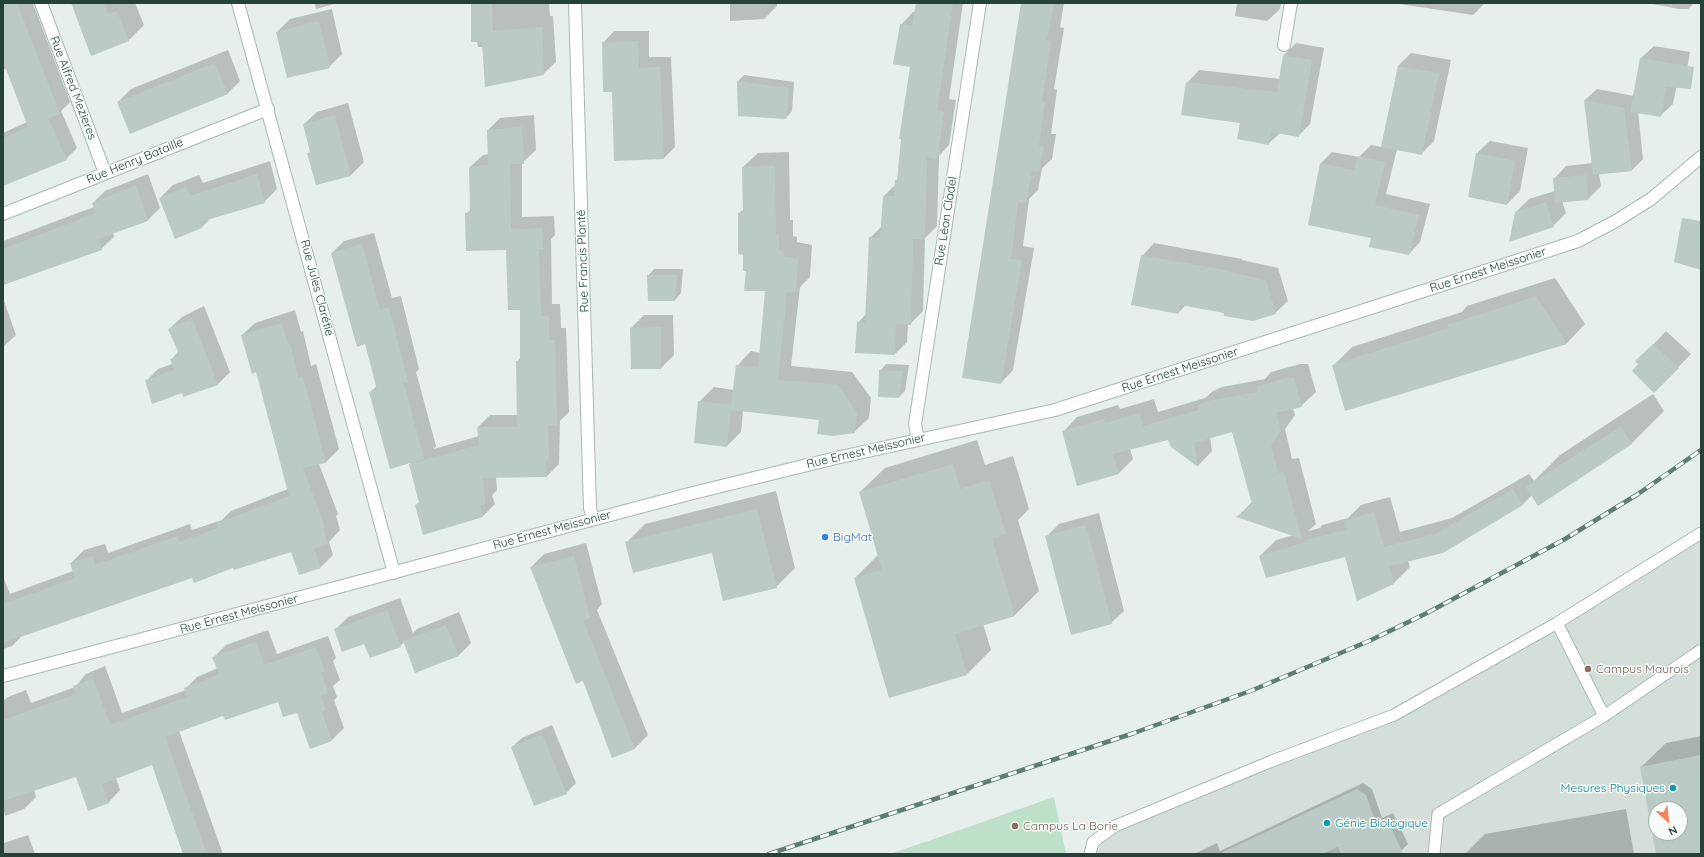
<!DOCTYPE html>
<html>
<head>
<meta charset="utf-8">
<style>
  body { margin:0 }
  #map { position:relative; width:1704px; height:857px; overflow:hidden; background:#e6efeb; font-family:Quicksand,sans-serif }
  canvas { display:block }
  .frame { position:absolute; inset:0; border:4px solid #24423a; pointer-events:none }
  .north { position:absolute; left:1648px; top:801px; width:40px; height:40px; box-sizing:border-box; background:#f7fbf9; border:1px solid #a3b1ad; border-radius:50%; rotate:153deg; font-size:11px; font-weight:700; line-height:16px; text-align:center; color:#24423a }
  .north::after { content:''; display:block; margin:auto; width:14px; height:18px; background:#f4845f; clip-path:polygon(50% 0,100% 100%,50% 72%,0 100%) }
</style>
</head>
<body>
<div id="map">
<canvas width="1704" height="857"></canvas>
<div class="frame"></div>
<div class="north">N</div>
</div>
<script>
const ctx = document.querySelector('canvas').getContext('2d');
ctx.lineJoin = 'round';
function fill(path, color) { ctx.fillStyle = color; ctx.fill(path, 'evenodd'); }
const shape = rows => new Path2D(rows.map(r => 'M' + r).join(''));
function trace(path, color, width, dash) { ctx.strokeStyle = color; ctx.lineWidth = width; ctx.lineCap = dash ? 'butt' : 'round'; ctx.setLineDash(dash || []); ctx.stroke(path); }
function label(font, color, halo, rows, align = 'center') {
  ctx.font = font + ' Quicksand,sans-serif'; ctx.lineWidth = 3; ctx.setLineDash([]); ctx.textBaseline = 'middle'; ctx.strokeStyle = halo; ctx.fillStyle = color; for (const [text, x, y, turn = 0] of rows) {
    ctx.save(); ctx.translate(x, y); ctx.rotate((+turn || 0) * Math.PI / 180); ctx.textAlign = isNaN(turn) ? turn : align; if (halo) ctx.strokeText(text, 0, 0); ctx.fillText(text, 0, 0); ctx.restore();
  }
}
const built = shape([
  [1701,533,1701,854,1094,854,1115,826,1394,715],
  [1656,809,1680,809,1680,833,1656,833]
]);
const green = shape([
  [1054,797,1066,854,890,854,928,841]
]);
const shadow = shape([
  [3,3,33,3,70,102,61,111,77,148,66,159,3,185,3,133,27,122,7,68,3,70],
  [72,3,135,3,144,25,129,40],
  [315,3,338,3,316,9],
  [472,3,549,3,550,16,553,16,556,62,543,74,483,47,478,47],
  [730,3,777,3,777,6,764,19,730,21],
  [917,3,963,3,949,99,956,100,949,145,939,156,937,226,925,238,923,311,910,324,908,324,907,342,895,354,858,323,866,314,870,238,882,226,884,196,896,184,896,181,899,178,911,66,901,25,913,12,915,12],
  [1022,3,1064,3,1060,27,1064,28,1054,89,1057,90,1051,134,1056,134,1052,159,1042,168,1038,190,1029,199,1023,246,1034,248,1013,370,1001,383],
  [1237,3,1281,3,1280,9,1267,21,1235,16],
  [1393,3,1485,3,1473,15],
  [1647,3,1694,3,1688,9,1679,9],
  [332,9,342,54,329,67,277,32,290,19],
  [614,31,649,31,649,57,671,57,675,147,664,158,613,91,603,43],
  [1296,43,1324,48,1310,124,1298,136,1280,133,1268,144,1241,122,1187,83,1199,70,1280,79,1284,55],
  [1654,46,1690,52,1686,74,1677,84,1673,104,1660,116,1638,112,1643,159,1631,171,1599,174,1601,186,1588,199,1562,201,1566,213,1553,226,1516,212,1529,199,1555,191,1554,179,1566,166,1593,163,1585,100,1597,89,1634,96,1641,58],
  [228,50,240,81,227,94,118,102,131,89],
  [1411,53,1451,60,1434,141,1421,154,1397,149,1386,194,1430,204,1420,242,1409,254,1372,237,1321,163,1332,152,1359,157,1371,145,1382,147,1398,66],
  [744,75,794,82,792,111,786,118,738,81],
  [348,103,364,162,351,175,316,183,309,153,311,151,304,124,317,112],
  [534,115,536,150,522,163,522,217,554,216,555,235,551,239,552,304,560,304,561,328,566,328,569,412,560,421,559,464,547,476,496,477,497,490,492,495,495,504,483,516,416,505,420,501,410,464,413,461,370,392,377,386,366,343,332,253,344,241,374,233,392,298,401,296,419,369,416,372,436,446,434,449,479,436,478,427,490,415,517,415,517,362,521,357,521,309,507,249,466,214,471,209,470,167,483,155,489,154,488,130,500,118],
  [1490,141,1528,148,1520,191,1507,204,1477,153],
  [789,152,790,220,793,220,793,236,797,237,797,242,812,245,810,277,800,287,791,366,852,372,871,398,869,418,854,432,820,419,743,411,741,432,727,446,699,402,714,387,734,390,737,366,751,351,761,353,766,290,747,270,744,254,739,213,744,209,743,167,758,153],
  [270,161,277,189,264,202,212,217,201,228,160,198,173,185,199,175,203,183],
  [148,174,160,208,148,220,113,233,114,237,101,249,3,285,3,241,94,207,93,203,105,191],
  [1154,243,1242,259,1242,260,1278,268,1288,301,1275,313,1226,312,1186,305,1178,313,1142,256],
  [654,269,683,269,681,293,675,300,648,276],
  [1555,278,1585,324,1567,343,1346,410,1333,366,1352,347,1462,312,1467,306],
  [3,298,16,335,3,347],
  [204,306,230,372,218,384,184,395,183,391,146,381,158,369,172,364,171,360,179,351,169,329,182,317],
  [295,310,301,332,303,331,311,366,316,364,339,449,326,462,319,464,338,514,336,516,340,530,329,542,333,555,321,567,291,551,193,577,24,634,12,646,3,649,3,576,10,594,73,571,71,563,84,550,105,544,108,553,190,524,192,530,222,520,231,511,288,489,257,371,242,335,255,323],
  [644,315,673,315,674,355,661,368,631,328],
  [1666,331,1691,354,1654,392,1637,362],
  [886,364,909,365,905,391,899,397,880,371],
  [1300,364,1308,364,1316,392,1301,406,1293,408,1295,415,1285,429,1292,459,1299,458,1316,524,1308,531,1320,528,1322,525,1348,518,1361,505,1390,497,1400,532,1452,518,1529,474,1534,481,1560,455,1653,394,1664,411,1632,443,1538,504,1532,495,1522,505,1408,561,1410,567,1394,583,1346,555,1260,556,1276,540,1294,535,1238,516,1253,501,1232,431,1210,437,1212,451,1198,466,1172,447,1169,438,1130,449,1133,459,1119,473,1063,432,1077,417,1118,405,1120,409,1154,399,1158,412,1205,398,1213,391,1222,387,1265,379,1271,372],
  [977,440,985,465,1013,456,1029,509,1018,520,1039,591,1015,615,983,624,991,650,967,674,855,578,879,554,860,492,885,468],
  [776,491,795,568,776,587,712,551,626,543,645,524],
  [1099,513,1124,611,1111,623,1046,537,1059,524],
  [586,543,602,604,597,610,648,735,635,748,613,757,583,680,531,567,544,554],
  [400,598,413,633,417,629,459,612,471,643,458,656,404,642,400,646,335,630,348,617],
  [268,630,277,654,328,636,336,658,333,661,340,680,333,686,337,697,334,700,344,728,332,740,297,711,278,701,224,714,179,731,223,854,184,854,153,764,116,778,120,790,108,803,76,776,34,790,36,797,24,809,5,816,3,809,3,701,8,697,26,690,31,703,75,687,86,674,105,666,122,713,186,690,185,689,197,677,218,668,214,657,226,645],
  [552,725,576,783,566,793,512,747,522,738],
  [1701,736,1701,854,1657,854,1641,767,1666,743],
  [1656,809,1680,809,1680,833,1656,833],
  [1363,783,1372,789,1382,818,1393,813,1408,844,1402,850,1394,854,1194,854,1217,843,1220,851],
  [1626,809,1634,854,1465,854,1485,834],
  [28,835,35,854,3,854,4,843]
]);
const building = shape([
  [3,3,17,3,60,114,48,118,67,160,3,186,3,138,28,127,3,61],
  [71,3,103,3,108,14,117,11,129,41,91,56],
  [471,3,492,3,493,31,542,27,544,75,485,87,482,42,471,42],
  [916,3,953,3,937,111,944,112,937,159,927,157,925,239,913,239,911,325,896,324,895,355,855,353,857,322,865,323,869,237,880,238,883,196,894,196,895,180,897,180,901,139,899,139,910,67,893,64,900,24,912,26],
  [1021,3,1054,3,1047,40,1051,41,1042,101,1045,102,1039,146,1044,147,1039,172,1032,171,1026,203,1018,202,1011,259,1022,260,1001,384,962,378],
  [319,21,330,68,287,78,276,32],
  [638,41,639,68,660,67,664,159,614,161,612,92,603,92,602,42],
  [1283,55,1312,60,1299,137,1271,132,1269,145,1237,139,1240,123,1181,115,1186,82,1277,92],
  [1640,58,1694,67,1691,89,1666,87,1661,117,1630,112],
  [215,63,228,94,130,134,117,102],
  [1398,66,1439,73,1422,155,1381,147],
  [737,81,789,88,786,119,738,116],
  [1584,100,1624,108,1632,171,1593,175],
  [335,115,351,176,316,185,307,153,310,152,303,124],
  [522,127,524,164,510,164,511,229,542,228,543,249,539,249,541,316,549,316,549,340,555,340,557,425,548,426,549,460,546,461,547,477,483,478,485,504,480,505,483,517,423,535,415,505,419,503,409,464,479,445,477,427,517,427,516,361,520,361,520,310,508,310,506,250,466,251,465,213,470,213,469,167,488,165,487,130],
  [1476,153,1515,161,1507,205,1468,197],
  [1358,156,1385,162,1375,205,1419,215,1409,255,1369,247,1371,238,1308,225,1320,163,1354,170],
  [775,166,776,234,779,234,779,250,783,251,784,256,798,259,796,292,787,293,778,380,838,385,857,412,855,433,833,436,817,434,819,420,731,410,727,447,694,443,698,401,731,405,736,365,758,368,765,291,744,291,746,271,743,271,743,255,738,254,738,213,743,213,742,167],
  [257,174,265,203,200,222,202,228,175,239,159,198,186,187,190,196],
  [1586,175,1588,200,1555,203,1553,178],
  [136,185,148,221,98,239,102,250,3,285,3,249,96,213,92,203],
  [1546,202,1554,227,1509,242,1515,212],
  [1682,218,1701,221,1701,270,1674,262],
  [362,244,380,310,389,307,408,382,404,383,424,459,390,469,369,392,377,390,365,344,357,347,331,253],
  [1141,255,1230,271,1230,272,1266,280,1276,314,1253,321,1224,316,1224,313,1180,305,1178,314,1131,305],
  [647,275,677,275,675,301,648,301],
  [1536,296,1567,344,1345,411,1332,365,1449,328,1447,325],
  [192,318,218,385,183,397,182,393,152,404,145,380,174,370,170,359,180,356,168,329],
  [282,323,288,344,290,343,298,378,303,377,326,463,303,468,325,527,323,528,328,544,314,549,321,568,299,575,291,552,234,570,233,568,194,583,192,578,3,643,3,604,75,578,70,563,92,556,95,565,177,536,179,542,218,528,217,523,289,496,256,372,252,374,241,335],
  [661,327,661,369,631,369,630,328],
  [1653,344,1679,368,1654,393,1632,371,1638,364,1635,361],
  [879,370,903,371,899,398,878,397],
  [1285,378,1294,378,1302,407,1276,413,1281,431,1271,445,1278,473,1284,472,1302,539,1236,517,1252,504,1232,432,1194,443,1198,467,1171,447,1168,440,1113,454,1119,474,1077,486,1062,431,1104,419,1105,423,1140,413,1143,426,1199,410,1198,405,1207,401,1257,392,1256,387],
  [1621,426,1632,444,1538,506,1526,487],
  [953,464,960,489,989,480,1006,534,992,538,1015,616,955,634,967,675,889,698,854,578,882,570,859,492],
  [1513,489,1523,505,1443,553,1390,566,1394,584,1357,601,1345,557,1266,578,1259,556,1309,541,1305,540,1346,530,1344,521,1374,512,1384,547,1435,534],
  [757,509,777,588,723,601,712,553,633,573,625,542],
  [1086,525,1112,624,1071,635,1045,536],
  [574,556,590,618,583,620,635,749,612,758,583,681,576,684,530,567],
  [387,610,401,647,370,658,364,644,342,652,334,629],
  [446,625,459,656,415,673,403,641],
  [256,642,264,665,316,647,325,671,321,672,328,693,321,696,326,710,322,712,332,741,310,749,297,713,283,717,278,702,225,720,223,716,165,737,207,854,183,854,152,765,102,784,109,803,88,811,76,777,3,801,3,720,76,694,73,686,93,678,110,725,187,697,184,688,219,674,212,657],
  [542,734,567,794,534,806,511,747],
  [1701,755,1701,854,1656,854,1640,767],
  [1656,809,1680,809,1680,833,1656,833],
  [1357,789,1366,795,1376,823,1387,818,1403,854,1341,854,1338,847,1322,854,1219,854]
]);
const lane = shape([
  [1557,623,1604,716],
  [1090,854,1093,842,1115,826,1272,761,1394,715,1557,623,1701,533],
  [1434,854,1438,814,1604,716,1701,650]
]);
const street = shape([
  [41,3,105,173],
  [238,3,394,573],
  [575,3,590,508,593,519],
  [1284,45,1291,3],
  [3,214,268,109],
  [918,439,915,424,980,3],
  [3,676,693,493,836,458,1055,410,1578,241,1616,221,1651,199,1701,157]
]);
const rail = shape([
  [769,854,1134,733,1253,690,1369,641,1427,613,1565,539,1638,494,1701,450]
]);
const markers = [
  [825,537,4,"#3f7fe0"],
  [1588,669,4,"#8d6e63"],
  [1673,788,4,"#0f9aa8"],
  [1327,823,4,"#0f9aa8"],
  [1015,826,4,"#8d6e63"]
];
const streetNames = [
  ["Rue Alfred Mezieres",73,88,69],
  ["Rue Henry Bataille",135,161,-22],
  ["Rue Léon Cladel",946,221,-81],
  ["Rue Francis Planté",583,261,-92],
  ["Rue Ernest Meissonier",1488,270,-18],
  ["Rue Jules Clarétie",317,288,75],
  ["Rue Ernest Meissonier",1180,370,-18],
  ["Rue Ernest Meissonier",866,451,-13],
  ["Rue Ernest Meissonier",552,530,-15],
  ["Rue Ernest Meissonier",239,614,-15]
];
const shopNames = [
  ["BigMat",833,537]
];
const educationNames = [
  ["Campus Maurois",1596,669],
  ["Campus La Borie",1023,826]
];
const cultureNames = [
  ["Mesures Physiques",1665,788],
  ["Génie Biologique",1335,823,"left"]
];
fill(built, '#d4dfda');
fill(green, '#bfe0c8');
fill(shadow, '#0003');
fill(building, '#bbcac4');
trace(lane, '#a8b8b2', 13);
trace(street, '#a8b8b2', 14);
trace(lane, '#fff', 11);
trace(street, '#fff', 12);
trace(rail, '#5f7d75', 4.5);
trace(rail, '#f7fbf9', 3, [9]);
for (const [x, y, r, color] of markers) { const dot = new Path2D(); dot.arc(x, y, r, 0, 2 * Math.PI); ctx.fillStyle = color; ctx.fill(dot); trace(dot, '#f7fbf9', 1.5); }
label('12px', '#24423a', '#f7fbf9', streetNames);
label('12px', '#366cbe', '#f7fbf9', shopNames, 'left');
label('12px', '#785e54', '#f7fbf9', educationNames, 'left');
label('12px', '#0d838f', '#f7fbf9', cultureNames, 'right');
</script>
</body>
</html>
